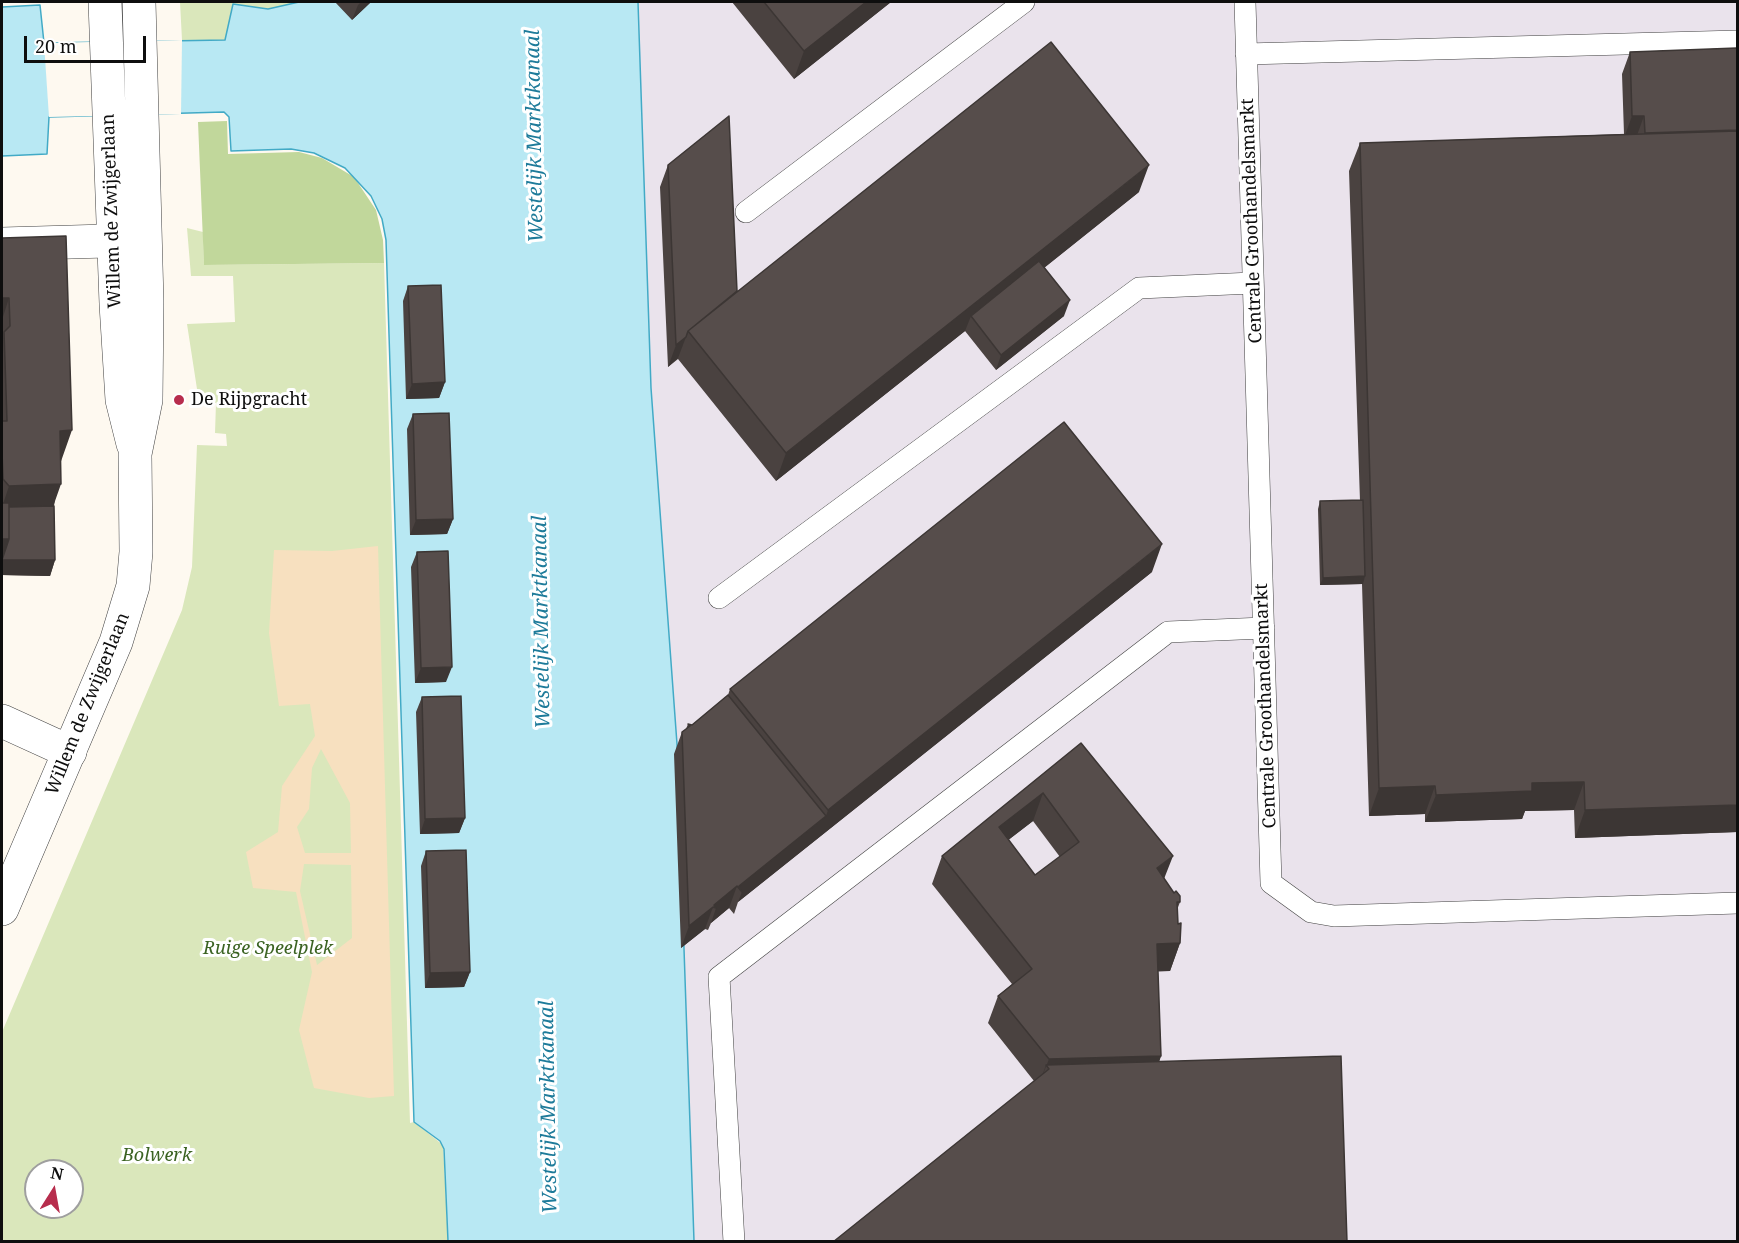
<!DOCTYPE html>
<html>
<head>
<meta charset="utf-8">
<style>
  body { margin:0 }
  #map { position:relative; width:1739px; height:1243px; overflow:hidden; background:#fef9f0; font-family:"Noto Serif",serif }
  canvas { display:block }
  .frame { position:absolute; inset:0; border:3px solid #0e0e0e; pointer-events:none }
  .north { position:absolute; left:24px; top:1159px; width:60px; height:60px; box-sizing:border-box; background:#fff; border:2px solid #9f9f9f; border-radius:50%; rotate:11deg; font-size:16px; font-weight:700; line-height:24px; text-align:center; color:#0e0e0e }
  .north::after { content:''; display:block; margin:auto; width:21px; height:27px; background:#b72d4d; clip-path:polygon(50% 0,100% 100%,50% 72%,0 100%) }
  .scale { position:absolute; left:24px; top:36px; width:122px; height:27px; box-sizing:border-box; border:3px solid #0e0e0e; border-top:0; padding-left:8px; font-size:18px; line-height:21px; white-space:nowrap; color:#0e0e0e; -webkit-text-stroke:4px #fff; paint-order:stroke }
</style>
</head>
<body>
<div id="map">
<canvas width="1739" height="1243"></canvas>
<div class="frame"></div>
<div class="north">N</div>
<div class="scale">20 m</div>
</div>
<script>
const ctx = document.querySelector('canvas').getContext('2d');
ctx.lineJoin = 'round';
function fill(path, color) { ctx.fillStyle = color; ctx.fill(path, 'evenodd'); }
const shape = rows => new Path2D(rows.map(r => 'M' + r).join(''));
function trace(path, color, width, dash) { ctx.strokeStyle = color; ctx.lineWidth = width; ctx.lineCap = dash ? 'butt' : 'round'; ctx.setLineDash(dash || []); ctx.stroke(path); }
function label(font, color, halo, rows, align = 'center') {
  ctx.font = font + ' "Noto Serif",serif'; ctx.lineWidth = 6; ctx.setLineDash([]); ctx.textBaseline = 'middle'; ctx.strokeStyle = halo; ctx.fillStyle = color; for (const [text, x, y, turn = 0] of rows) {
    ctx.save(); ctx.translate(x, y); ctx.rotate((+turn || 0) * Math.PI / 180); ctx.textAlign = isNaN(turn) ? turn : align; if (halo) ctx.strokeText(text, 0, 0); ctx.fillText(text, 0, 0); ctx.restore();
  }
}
const industrial = shape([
  [611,2,1737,2,1737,1241,679,1241]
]);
const green = shape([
  [180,2,299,2,268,9,233,4,225,40,182,40],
  [187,228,203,232,204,265,384,263,410,1123,414,1122,443,1145,448,1241,2,1242,2,1032,182,610,192,567,197,445,227,446,226,434,215,433,216,403,199,402,187,324,235,322,233,276,191,276],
  [36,1171,72,1171,72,1207,36,1207]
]);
const forest = shape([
  [227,121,228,154,299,152,322,158,354,177,376,210,383,240,384,263,204,265,198,122]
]);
const sand = shape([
  [378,546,394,1096,369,1098,314,1088,299,1030,312,972,296,892,253,888,246,852,278,832,282,786,315,736,310,704,279,706,269,633,274,550,332,551],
  [321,749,350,803,351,853,305,853,297,827,309,809,312,768],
  [304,864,351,865,352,938,317,965,300,891]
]);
const water = shape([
  [299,2,638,2,651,388,677,744,694,1241,448,1241,444,1149,440,1141,414,1122,386,240,382,219,371,196,345,168,314,153,291,149,231,151,229,117,224,112,49,117,47,154,2,156,2,7,40,5,44,43,106,42,225,40,233,4,268,9,299,2]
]);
const pier = shape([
  [182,40,181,114,49,117,44,43]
]);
const service = shape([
  [1245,2,1271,883,1311,912,1334,916,1738,903],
  [1246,54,1738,41],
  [746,212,1024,2],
  [719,598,1139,288,1253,283],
  [734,1242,719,977,1168,632,1264,628]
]);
const minor = shape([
  [2,244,141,240],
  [2,721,70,752]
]);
const tertiary = shape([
  [105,2,116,304,122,400,133,444],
  [2,909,116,642,133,586,136,552,135,454,146,400,147,302,139,2]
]);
const wall = shape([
  [335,2,371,2,352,20],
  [732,2,891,2,794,79],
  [1737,48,1737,832,1575,838,1574,810,1525,811,1522,819,1425,822,1425,814,1369,816,1362,584,1320,585,1318,509,1320,501,1360,501,1349,171,1360,143,1624,134,1622,74,1630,52],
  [668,165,737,291,1139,192,1044,268,1064,316,996,370,965,331,776,481,678,359,668,367,660,187],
  [2,238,61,461,54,506,55,560,50,576,2,575],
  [408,286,445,382,439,398,406,399,403,301],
  [413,414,453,519,447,534,410,535,407,429],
  [417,552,446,682,415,683,411,567],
  [1152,572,738,902,734,914,729,908,711,923,708,930,705,929,681,948,674,754,682,732,686,729,688,724,692,725,728,695,730,689],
  [422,697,465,818,459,833,420,834,416,712],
  [1081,743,1164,879,1180,902,1177,910,1178,924,1180,943,1170,971,1158,971,1161,1056,1159,1062,1034,1081,988,1023,998,996,1012,984,932,884,942,856],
  [1033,821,1060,857,1035,875,1008,840],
  [426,851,470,972,464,987,425,988,421,866]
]);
const shadedWall = shape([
  [361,2,371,2,352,20,358,5],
  [866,2,891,2,794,79,804,51],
  [1632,116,1644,116,1636,138,1624,138],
  [1149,165,1139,192,976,322,971,316,965,331,776,481,786,453],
  [2,298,9,298,2,320],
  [1070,300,1064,316,996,370,1001,355],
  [686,337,678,358,668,367,676,345],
  [445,382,439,398,406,399,412,384],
  [72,430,59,467,60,431],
  [61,484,48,521,2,507,9,486],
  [453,519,447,534,410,535,416,520],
  [2,539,9,539,2,560],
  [1162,544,1152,572,738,902,742,892,739,886,826,816,828,810],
  [2,560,55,560,50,576,2,575],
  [1365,576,1363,584,1320,585,1323,578],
  [452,667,446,682,415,683,421,668],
  [1584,782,1574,810,1525,811,1522,819,1425,822,1436,795,1532,783],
  [1435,786,1425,814,1369,816,1379,788],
  [1043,793,1033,821,989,855,999,827],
  [1737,805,1737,832,1575,838,1585,810],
  [465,818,459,833,420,834,425,819],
  [1173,856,1162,884,1157,868],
  [737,886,729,908,711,923,716,908,714,905],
  [713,907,705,929,681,948,689,926],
  [1180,943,1170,971,1147,972,1157,944],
  [470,972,464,987,425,988,430,973],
  [1161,1056,1151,1083,1046,1065,1038,1087,1049,1059]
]);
const building = shape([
  [764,2,866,2,804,51,764,2],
  [1051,42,1149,165,786,453,688,331,1051,42],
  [1737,48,1737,130,1645,133,1644,116,1632,116,1630,52,1737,48],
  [729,116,737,291,688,331,686,337,676,345,668,165,729,116],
  [1737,131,1737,805,1585,810,1584,782,1532,783,1532,791,1436,795,1435,786,1379,788,1360,143,1737,131],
  [66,236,72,430,60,431,61,484,9,486,3,479,2,452,2,421,7,421,4,332,10,326,9,298,2,298,2,238,66,236],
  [1039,261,1070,300,1001,355,971,316,1039,261],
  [441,285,445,382,412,384,408,286,441,285],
  [449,413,453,519,416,520,413,414,449,413],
  [1064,422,1162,544,828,810,730,689,1064,422],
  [1363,500,1365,576,1323,578,1320,501,1363,500],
  [2,503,9,503,9,539,2,539,2,503],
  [54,506,55,560,2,560,9,539,9,507,54,506],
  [448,551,452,667,421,668,417,552,448,551],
  [728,695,826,816,739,886,742,892,737,886,714,905,716,908,713,907,689,926,682,732,690,726,688,724,692,725,728,695],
  [461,696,465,818,425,819,422,697,461,696],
  [1081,743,1173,856,1157,868,1174,893,1176,891,1180,896,1180,902,1177,902,1178,924,1181,923,1180,943,1157,944,1161,1056,1049,1059,998,996,1032,969,942,856,1081,743],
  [1043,793,1079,842,1035,875,999,827,1043,793],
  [466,850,470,972,430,973,426,851,466,850],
  [1341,1056,1347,1242,833,1242,1049,1069,1046,1065,1341,1056]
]);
const markers = [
  [179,400,6,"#b72d4d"]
];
const streetNames = [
  ["Willem de Zwijgerlaan",112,211,-92],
  ["Centrale Groothandelsmarkt",1252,221,-92],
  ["Willem de Zwijgerlaan",88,704,-68],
  ["Centrale Groothandelsmarkt",1266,706,-92]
];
const poiNames = [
  ["De Rijpgracht",191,400]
];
const parkNames = [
  ["Ruige Speelplek",268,949],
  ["Bolwerk",157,1156]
];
const waterNames = [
  ["Westelijk Marktkanaal",535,136,-91],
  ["Westelijk Marktkanaal",542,622,-91],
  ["Westelijk Marktkanaal",549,1107,-91]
];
fill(industrial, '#eae3ec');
fill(green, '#dae7bb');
fill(forest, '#c1d79b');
fill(sand, '#f7e0bf');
fill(water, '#b8e8f3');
trace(water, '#42aac6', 1.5);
fill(pier, '#fef9f0');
trace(service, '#414141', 22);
trace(minor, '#414141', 34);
trace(tertiary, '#414141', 34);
trace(service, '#fff', 21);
trace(minor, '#fff', 33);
trace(tertiary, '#fff', 33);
fill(wall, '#4a4240');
fill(shadedWall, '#3c3634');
fill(building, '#564d4b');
trace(building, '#3c3634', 1.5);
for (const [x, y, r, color] of markers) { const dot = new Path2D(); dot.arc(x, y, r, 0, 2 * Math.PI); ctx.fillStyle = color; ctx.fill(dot); trace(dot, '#fff', 2); }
label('18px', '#0e0e0e', '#fff', streetNames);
label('18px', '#0e0e0e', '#fff', poiNames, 'left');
label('italic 18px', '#3b6322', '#fff', parkNames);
label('italic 20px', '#1e7b9a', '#fff', waterNames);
</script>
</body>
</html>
